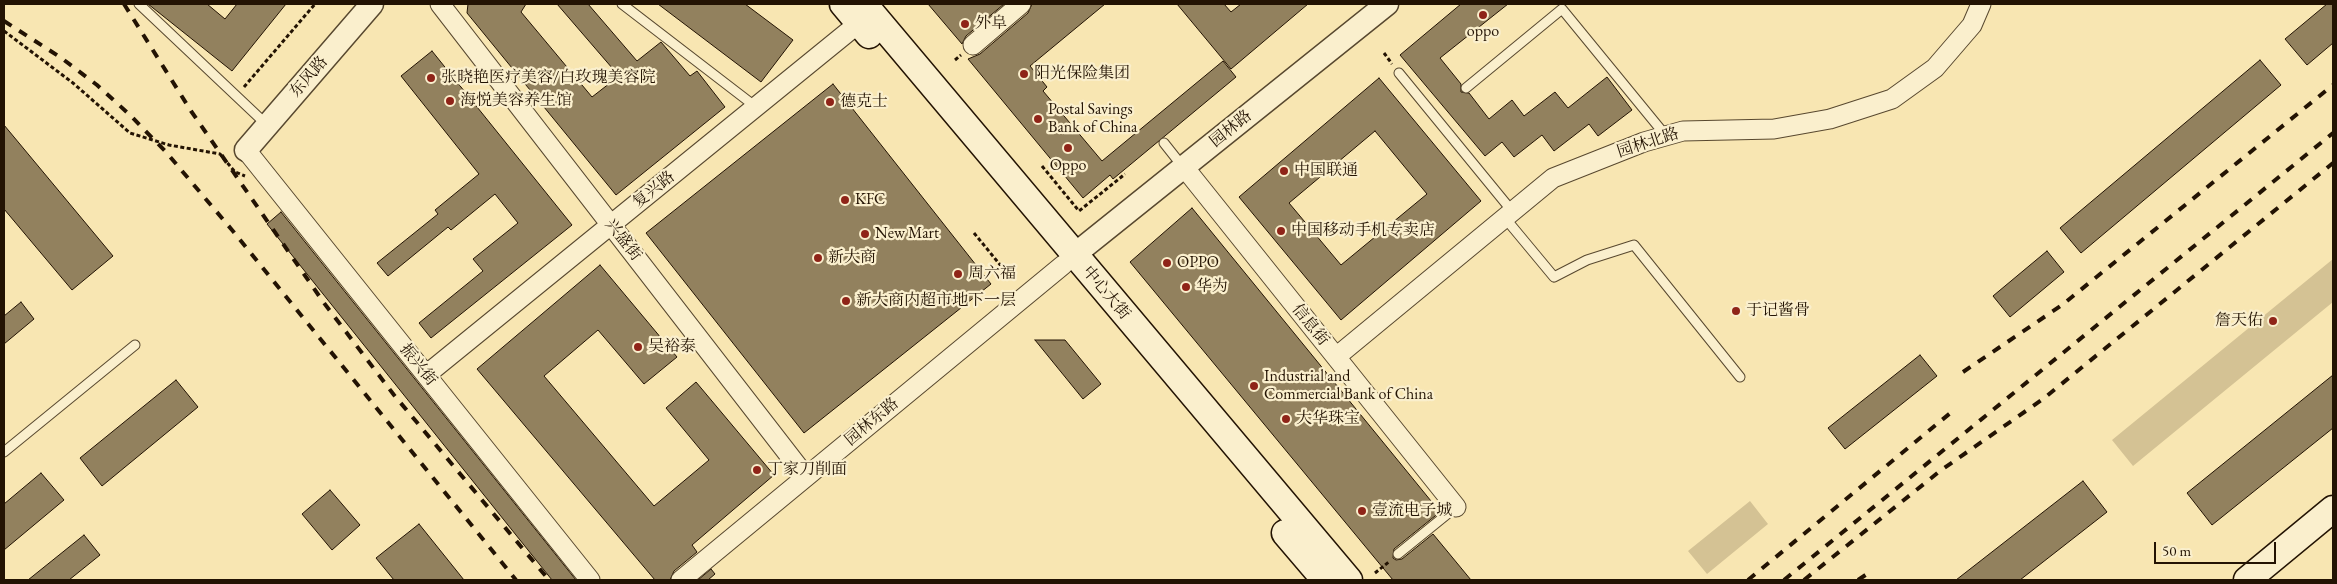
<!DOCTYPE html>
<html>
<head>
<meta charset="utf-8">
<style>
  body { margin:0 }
  #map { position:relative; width:2337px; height:584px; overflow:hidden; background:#f8e6b2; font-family:"EB Garamond",serif }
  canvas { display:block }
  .frame { position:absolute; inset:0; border:5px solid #231303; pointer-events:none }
  .scale { position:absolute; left:2154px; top:542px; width:122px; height:22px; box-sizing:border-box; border:2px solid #231303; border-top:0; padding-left:6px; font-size:15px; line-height:18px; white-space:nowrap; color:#231303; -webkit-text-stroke:4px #faefcd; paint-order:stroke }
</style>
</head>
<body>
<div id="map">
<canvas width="2337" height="584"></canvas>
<div class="frame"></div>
<div class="scale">50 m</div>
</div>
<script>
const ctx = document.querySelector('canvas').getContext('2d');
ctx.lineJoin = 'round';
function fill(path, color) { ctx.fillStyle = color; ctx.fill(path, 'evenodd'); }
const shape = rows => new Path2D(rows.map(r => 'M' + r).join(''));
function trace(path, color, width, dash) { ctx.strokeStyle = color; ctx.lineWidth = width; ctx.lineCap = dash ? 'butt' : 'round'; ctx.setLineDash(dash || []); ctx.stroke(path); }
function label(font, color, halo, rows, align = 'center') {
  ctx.font = font + ' "EB Garamond","Noto Serif SC",serif'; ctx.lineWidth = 4.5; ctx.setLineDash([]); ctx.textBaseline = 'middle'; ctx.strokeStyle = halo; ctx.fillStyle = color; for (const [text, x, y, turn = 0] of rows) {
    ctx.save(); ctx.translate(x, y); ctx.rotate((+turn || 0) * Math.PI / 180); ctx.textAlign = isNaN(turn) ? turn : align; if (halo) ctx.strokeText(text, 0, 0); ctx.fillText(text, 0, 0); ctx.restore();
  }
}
const green = shape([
  [2333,259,2333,302,2133,466,2112,440],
  [1750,501,1768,524,1707,574,1688,551]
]);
const building = shape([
  [148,4,207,4,225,19,237,4,286,4,232,71,148,4],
  [468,4,526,4,521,12,592,97,619,76,557,4,588,4,637,61,661,42,690,76,697,71,725,107,616,195,467,13,468,4],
  [658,4,745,4,793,40,761,82,658,4],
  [928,4,1004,4,966,36,962,44,928,4],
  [1032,4,1105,4,1030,66,1047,87,1043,91,1102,161,1223,61,1236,77,1113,179,1110,175,1083,198,968,59,980,54,1028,13,1032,4],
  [1177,4,1224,4,1231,12,1241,4,1308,4,1231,69,1177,4],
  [1461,4,1508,4,1440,58,1461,84,1461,92,1469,93,1489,119,1512,100,1524,116,1555,92,1568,108,1607,77,1632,110,1598,136,1589,124,1554,151,1542,135,1514,157,1502,142,1485,156,1400,55,1461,4],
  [2327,4,2333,4,2333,43,2307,65,2285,39,2327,4],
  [432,51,572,225,431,338,419,323,483,271,473,259,518,223,495,194,451,230,448,227,388,276,377,263,438,214,435,210,479,174,401,76,432,51],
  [2260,60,2281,85,2081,253,2060,228,2260,60],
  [1379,78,1481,201,1341,320,1239,197,1379,78],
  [1375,131,1427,194,1341,265,1289,203,1375,131],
  [833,84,991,284,804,433,646,233,833,84],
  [4,125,113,256,72,290,4,209,4,125],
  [1192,208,1440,512,1394,549,1393,558,1396,560,1402,559,1433,534,1471,580,1393,580,1130,262,1192,208],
  [281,212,576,580,552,580,267,224,281,212],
  [2047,251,2064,272,2010,317,1993,296,2047,251],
  [600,265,677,357,644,384,598,330,544,376,654,506,709,460,666,408,696,382,774,475,692,545,697,552,674,571,670,580,655,580,477,369,600,265],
  [21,302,34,319,4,344,4,316,21,302],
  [1035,340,1065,340,1101,384,1083,399,1035,340],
  [1920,355,1937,376,1845,449,1828,428,1920,355],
  [2333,375,2333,428,2212,525,2187,493,2333,375],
  [176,380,198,407,102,486,80,458,176,380],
  [41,473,64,500,4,550,4,504,41,473],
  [2083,481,2107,512,2020,580,1956,580,2083,481],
  [330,490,360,525,332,550,302,514,330,490],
  [419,524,464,580,394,580,376,558,419,524],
  [84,535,100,555,69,580,28,580,84,535],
  [711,569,715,574,708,580,698,580,711,569]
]);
const path = shape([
  [4,31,73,83,130,133,169,145,220,154,235,172,245,176],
  [1384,53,1392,64],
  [955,60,961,55],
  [244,87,315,4],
  [1042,166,1079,211,1125,174],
  [974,233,1006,272],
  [1375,573,1390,561]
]);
const service = shape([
  [139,4,267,125],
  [622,4,756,107],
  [1399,73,1512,211],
  [1466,88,1562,9,1666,136],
  [1164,143,1183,167],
  [1505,218,1554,277,1587,260,1634,245,1740,377],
  [4,452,135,345],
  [1398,554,1456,507]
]);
const minor = shape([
  [440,4,806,477],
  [973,45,1021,4],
  [246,150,590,580],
  [1184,167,1456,507],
  [1336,357,1553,178,1644,142,1683,131,1774,129,1830,119,1892,99,1935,68,1972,25,1981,4],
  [426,375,859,23],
  [681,580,1063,265]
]);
const tertiary = shape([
  [246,150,372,4],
  [1074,255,1387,4]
]);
const secondary = shape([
  [843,4,869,35],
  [864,4,1349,580],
  [1285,533,1325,580],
  [2247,580,2333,509]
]);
const rail = shape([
  [124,4,191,111,324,303,394,395,549,580],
  [4,21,60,57,97,85,130,115,166,152,232,230,516,580],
  [1963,372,2062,305,2333,85],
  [1748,580,1954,410],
  [1784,580,2333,133],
  [1804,580,1940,471,2043,399,2333,163],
  [1858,580,1867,574]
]);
const markers = [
  [1483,15,5,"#8f2418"],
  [965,24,5,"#8f2418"],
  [1024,74,5,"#8f2418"],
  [431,78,5,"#8f2418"],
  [450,101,5,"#8f2418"],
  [830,102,5,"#8f2418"],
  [1038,119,5,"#8f2418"],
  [1068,148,5,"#8f2418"],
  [1284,171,5,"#8f2418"],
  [845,200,5,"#8f2418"],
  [1281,231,5,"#8f2418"],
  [865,234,5,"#8f2418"],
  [818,258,5,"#8f2418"],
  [1167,263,5,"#8f2418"],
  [958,274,5,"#8f2418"],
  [1186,287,5,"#8f2418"],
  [846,301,5,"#8f2418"],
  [1736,311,5,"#8f2418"],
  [2273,321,5,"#8f2418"],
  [638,347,5,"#8f2418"],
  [1254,386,5,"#8f2418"],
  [1286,419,5,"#8f2418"],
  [757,470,5,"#8f2418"],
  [1362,511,5,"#8f2418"]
];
const poiNames = [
  ["外阜",975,24],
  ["oppo",1483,32,"center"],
  ["阳光保险集团",1034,74],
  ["张晓艳医疗美容/白玫瑰美容院",441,78],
  ["海悦美容养生馆",460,101],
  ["德克士",840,102],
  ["Postal Savings",1048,110],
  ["Bank of China",1048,128],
  ["Oppo",1068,166,"center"],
  ["中国联通",1294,171],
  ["KFC",855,200],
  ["中国移动手机专卖店",1291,231],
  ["New Mart",875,234],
  ["新大商",828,258],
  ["OPPO",1177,263],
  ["周六福",968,274],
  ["华为",1196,287],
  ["新大商内超市地下一层",856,301],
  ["于记酱骨",1746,311],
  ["詹天佑",2263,321,"right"],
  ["吴裕泰",648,347],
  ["Industrial and",1264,377],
  ["Commercial Bank of China",1264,395],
  ["大华珠宝",1296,419],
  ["丁家刀削面",767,470],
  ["壹流电子城",1372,511]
];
const streetNames = [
  ["东风路",309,77,-49],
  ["园林路",1231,129,-39],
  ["园林北路",1648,143,-18],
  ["复兴路",654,190,-39],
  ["兴盛街",623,240,52],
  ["中心大街",1106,293,50],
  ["信息街",1310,325,51],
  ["振兴街",418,365,51],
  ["园林东路",872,422,-40]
];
fill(green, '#d4c294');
fill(building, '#92815e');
trace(building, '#231303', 1);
trace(service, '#58482f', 11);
trace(minor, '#58482f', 21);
trace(tertiary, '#58482f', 25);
trace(secondary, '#231303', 29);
trace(path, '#231303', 3, [4, 2.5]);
trace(service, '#faefcd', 9);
trace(minor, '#faefcd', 19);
trace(tertiary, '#faefcd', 22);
trace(secondary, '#faefcd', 26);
trace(rail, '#231303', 4, [9, 9]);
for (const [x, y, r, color] of markers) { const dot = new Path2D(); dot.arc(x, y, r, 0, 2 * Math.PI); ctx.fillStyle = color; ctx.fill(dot); trace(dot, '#faefcd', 2); }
label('16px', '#231303', '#faefcd', poiNames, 'left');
label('16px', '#231303', '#faefcd', streetNames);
</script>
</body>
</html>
